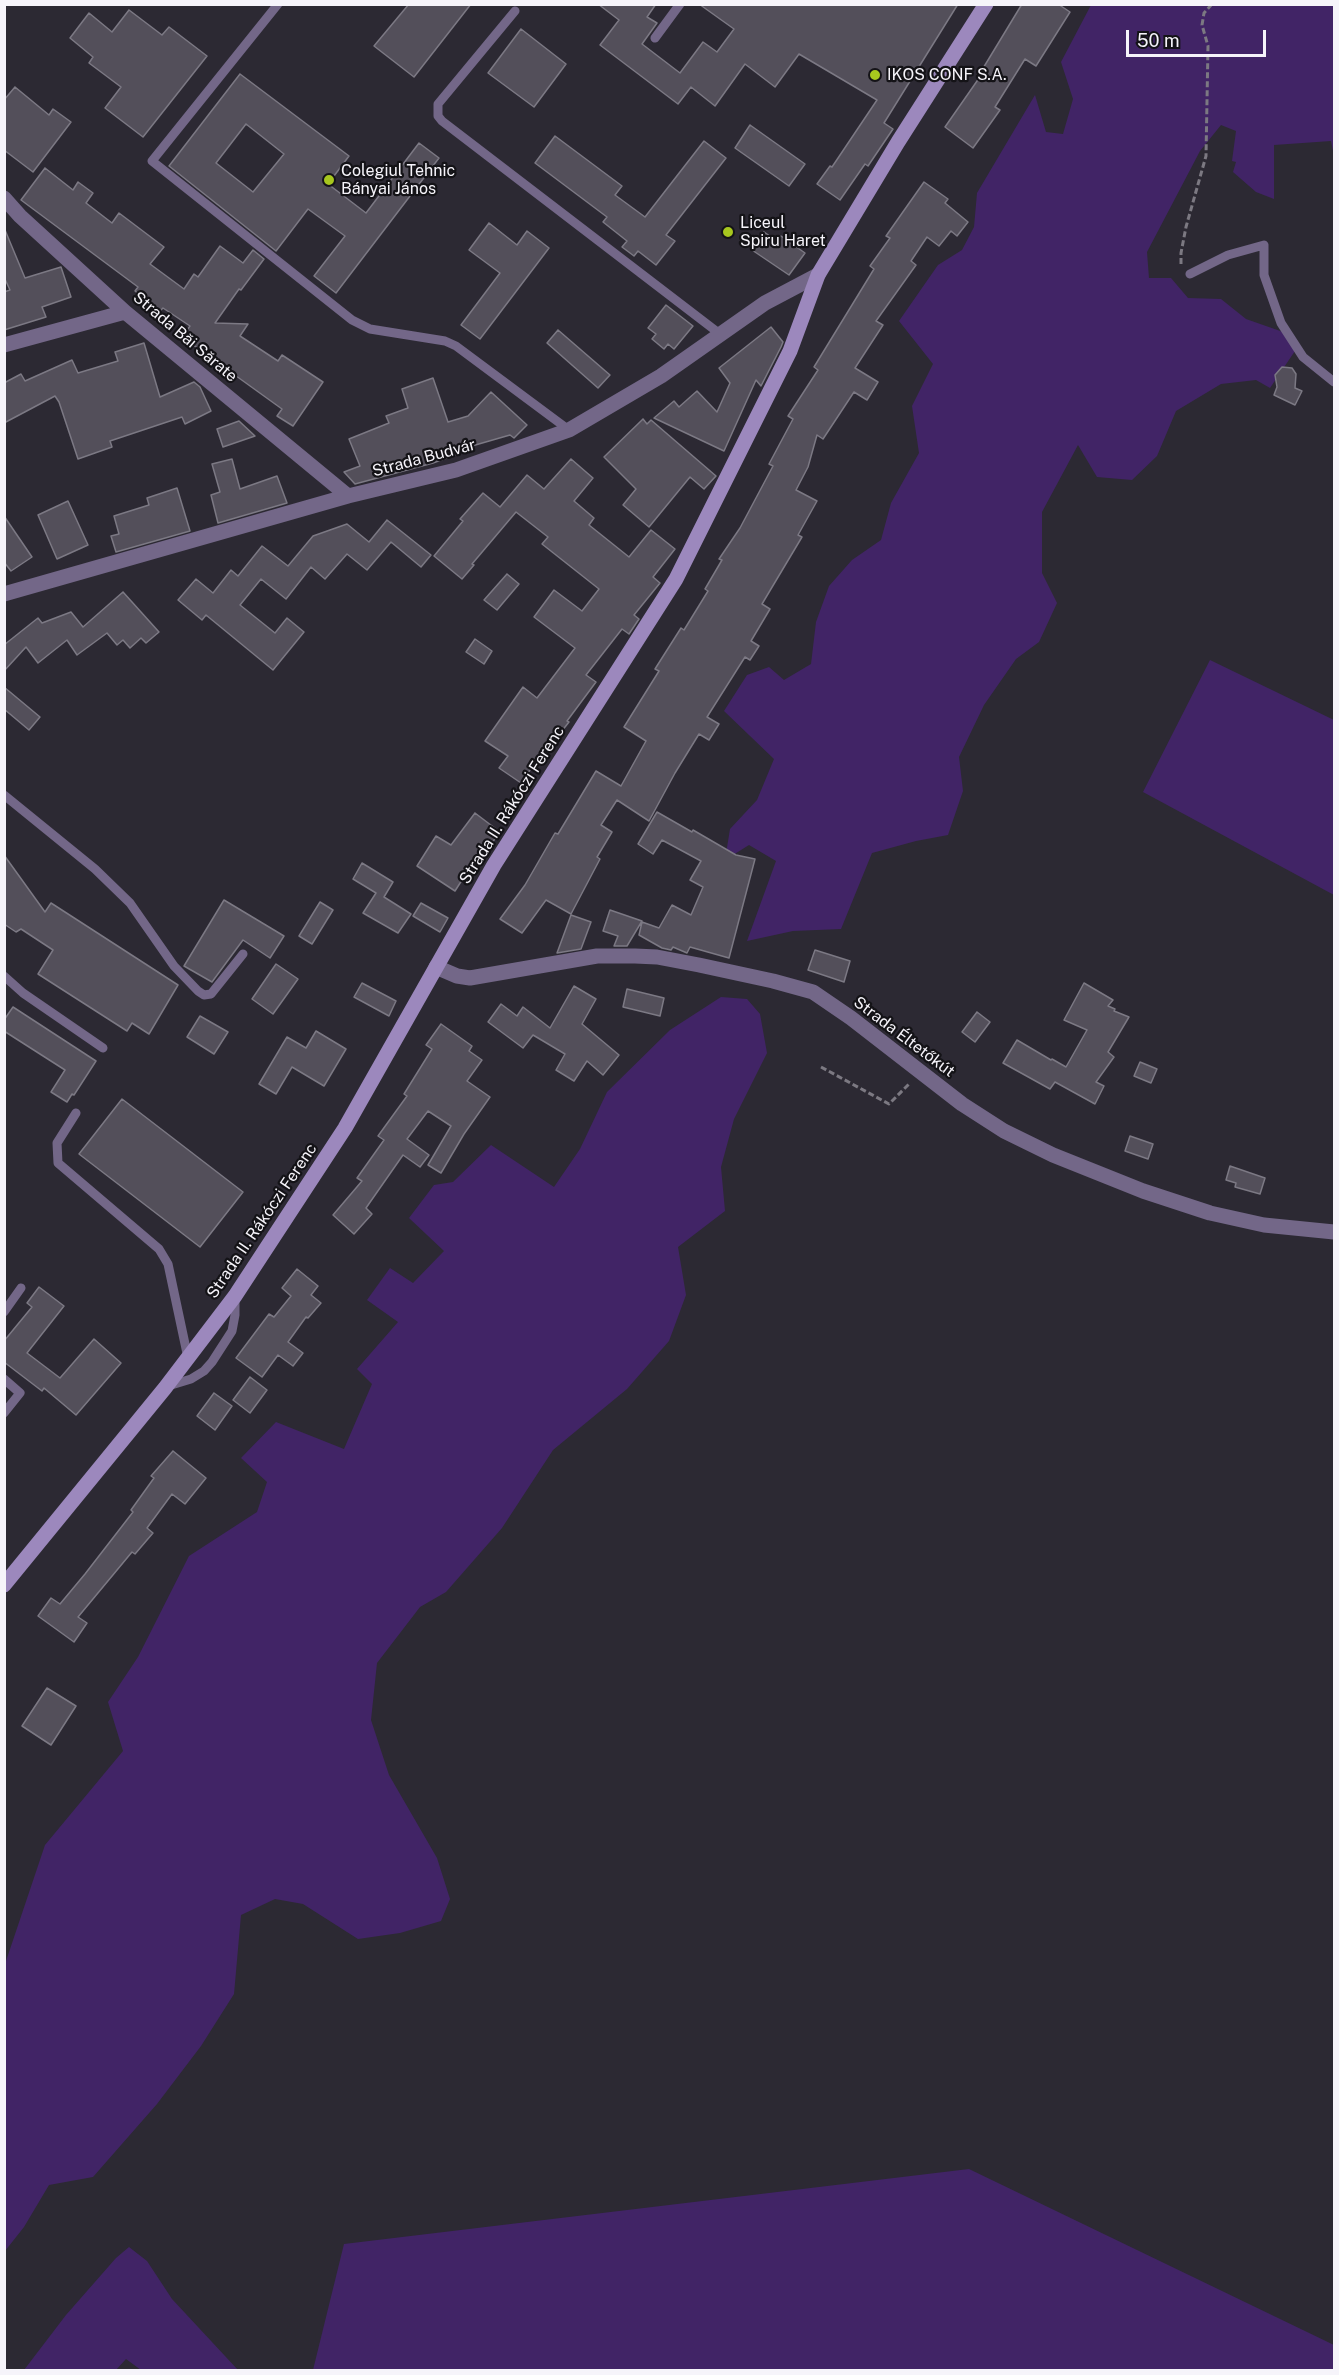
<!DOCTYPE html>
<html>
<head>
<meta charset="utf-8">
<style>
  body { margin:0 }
  #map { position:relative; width:1339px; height:2375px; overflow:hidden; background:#2c2933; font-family:"Public Sans",sans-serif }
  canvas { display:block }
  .frame { position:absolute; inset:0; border:6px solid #f6f4fa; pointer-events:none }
  .scale { position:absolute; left:1126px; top:30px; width:140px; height:27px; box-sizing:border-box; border:3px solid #f6f4fa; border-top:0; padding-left:8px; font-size:18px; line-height:21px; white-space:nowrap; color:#f6f4fa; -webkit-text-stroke:4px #141317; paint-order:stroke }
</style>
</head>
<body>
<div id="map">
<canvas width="1339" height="2375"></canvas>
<div class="frame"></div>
<div class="scale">50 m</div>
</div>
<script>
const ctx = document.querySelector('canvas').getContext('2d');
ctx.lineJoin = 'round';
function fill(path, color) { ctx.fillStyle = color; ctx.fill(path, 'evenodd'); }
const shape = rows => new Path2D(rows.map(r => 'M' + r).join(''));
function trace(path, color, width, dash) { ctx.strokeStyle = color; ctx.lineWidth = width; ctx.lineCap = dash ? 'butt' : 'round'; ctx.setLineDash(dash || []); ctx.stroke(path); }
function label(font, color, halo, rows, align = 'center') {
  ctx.font = font + ' "Public Sans",sans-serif'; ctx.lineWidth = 4.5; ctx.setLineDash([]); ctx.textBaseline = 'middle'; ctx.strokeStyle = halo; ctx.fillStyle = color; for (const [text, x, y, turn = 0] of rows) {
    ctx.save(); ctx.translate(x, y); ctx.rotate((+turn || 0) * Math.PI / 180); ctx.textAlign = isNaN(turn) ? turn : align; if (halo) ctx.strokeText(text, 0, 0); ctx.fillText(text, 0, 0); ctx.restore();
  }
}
const green = shape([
  [1091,5,1334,5,1334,156,1331,141,1274,145,1274,199,1256,192,1233,172,1236,162,1232,161,1236,131,1221,125,1200,151,1147,252,1149,278,1171,278,1188,298,1221,299,1246,319,1286,333,1299,345,1270,388,1256,380,1221,384,1176,411,1157,456,1132,480,1097,477,1078,445,1042,512,1042,573,1057,603,1039,642,1016,659,984,705,959,757,963,791,948,835,916,841,872,853,841,929,793,931,747,941,776,861,749,845,725,860,730,829,757,800,774,759,724,711,747,675,769,667,784,680,811,664,816,622,829,586,852,560,881,540,891,503,919,453,912,406,933,364,899,321,938,265,962,250,974,227,977,193,1035,95,1046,132,1063,134,1073,99,1061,62],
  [1210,660,1334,720,1334,895,1143,792],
  [721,997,747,999,760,1014,767,1053,734,1119,721,1167,725,1211,678,1247,686,1295,669,1341,627,1389,553,1450,502,1528,446,1592,420,1607,377,1663,371,1720,389,1775,437,1858,450,1899,441,1921,400,1933,358,1939,303,1904,275,1899,241,1915,234,1994,201,2046,157,2104,93,2177,49,2185,24,2227,5,2251,5,1964,45,1845,123,1751,108,1702,138,1657,189,1556,257,1512,267,1482,241,1458,276,1422,344,1449,372,1384,357,1369,398,1322,367,1300,390,1268,413,1283,444,1251,409,1218,434,1185,453,1182,491,1145,554,1187,580,1149,607,1092,670,1030],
  [969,2169,1334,2345,1334,2370,313,2370,344,2244],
  [129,2247,147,2261,172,2299,238,2370,141,2370,126,2359,116,2370,24,2370,66,2315,116,2258]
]);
const building = shape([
  [409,4,471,4,414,77,374,46,409,4],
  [598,4,656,4,647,17,657,23,642,44,680,73,703,42,717,52,734,29,699,4,958,4,884,123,893,129,868,166,865,164,840,200,817,184,830,166,832,167,877,100,799,54,775,87,745,64,715,106,691,87,678,104,600,45,619,20,598,4],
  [1022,4,1058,4,1070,12,1036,66,1025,59,995,107,1000,110,973,148,945,127,984,71,982,70,1022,4],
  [129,10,162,35,169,27,207,56,143,137,105,108,121,87,89,63,93,57,70,38,89,13,112,32,129,10],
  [521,29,566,64,534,107,488,73,521,29],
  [240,74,349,156,328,184,366,213,419,143,439,158,336,293,314,276,345,236,308,209,276,251,169,166,240,74],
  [246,124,284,154,253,192,216,163,246,124],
  [15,87,49,115,53,109,71,122,33,172,4,150,4,100,15,87],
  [750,125,805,164,789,186,735,148,750,125],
  [555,136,622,186,615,195,645,217,704,141,726,158,666,235,675,241,656,265,638,251,634,256,622,247,627,241,603,222,607,217,535,163,555,136],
  [45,168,73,190,78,182,93,193,86,203,112,223,119,213,164,247,150,264,184,289,194,274,198,277,220,246,243,263,253,250,264,259,241,290,239,289,215,323,248,324,240,336,278,361,282,355,323,382,293,426,277,416,282,409,182,337,190,326,163,308,160,311,135,291,138,287,21,200,45,168],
  [924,182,948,199,945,203,968,222,957,236,951,231,939,246,927,237,911,261,916,265,876,321,883,325,855,368,878,382,867,400,854,392,823,439,817,435,808,467,796,490,817,501,798,535,802,537,762,604,770,609,751,641,759,646,750,660,745,657,707,717,719,724,709,740,699,734,675,773,649,821,617,800,601,825,612,832,597,857,600,859,571,914,546,900,522,933,500,919,525,885,555,833,558,834,596,771,621,786,646,741,624,727,659,671,655,669,681,628,684,630,708,591,705,589,722,560,719,559,740,528,773,466,769,464,793,419,788,416,818,370,814,367,874,269,870,266,890,238,886,236,924,182],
  [489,223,517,245,527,231,549,248,480,339,461,325,500,273,469,250,489,223],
  [5,230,25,278,61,267,71,297,42,307,46,317,4,330,4,292,10,290,4,277,5,230],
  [764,232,777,241,781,236,805,253,789,275,752,250,764,232],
  [666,305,693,326,674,349,668,344,664,349,652,339,656,334,648,328,666,305],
  [771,327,783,342,781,347,761,386,756,380,724,451,654,418,674,401,679,407,697,391,717,412,730,383,719,368,771,327],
  [558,330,610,375,598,388,547,343,558,330],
  [144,343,160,397,194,382,200,387,211,411,185,424,182,417,110,441,112,447,78,459,59,402,55,396,4,423,4,383,21,374,25,381,72,360,78,373,118,361,115,352,144,343],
  [1282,367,1292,368,1296,374,1295,388,1302,391,1295,405,1274,395,1277,387,1275,375,1282,367],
  [433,378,448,422,468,416,491,392,527,425,514,438,510,435,458,450,460,453,433,463,355,484,344,472,360,466,349,439,389,423,386,416,408,408,402,389,433,378],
  [643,419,647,424,651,420,716,476,704,489,690,477,649,527,623,505,636,489,604,457,643,419],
  [239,421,255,436,223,447,217,429,239,421],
  [232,459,240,489,277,476,287,503,218,523,211,495,220,492,212,464,232,459],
  [571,459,593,478,574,501,594,518,589,525,629,557,651,530,675,549,653,577,660,583,634,615,639,619,629,634,622,629,586,675,596,682,567,721,569,722,550,746,548,744,521,783,499,768,508,756,485,741,523,687,537,698,575,648,534,617,554,590,582,611,599,589,542,544,548,537,516,512,472,564,474,565,462,579,434,556,463,521,460,519,483,493,500,507,527,475,544,489,571,459],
  [177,488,190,531,116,552,111,536,119,534,114,516,149,505,147,498,177,488],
  [68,501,88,545,57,559,38,515,68,501],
  [4,516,32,557,11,571,4,562,4,516],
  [387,520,431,555,421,567,391,542,367,570,347,554,325,579,311,567,286,599,261,579,240,605,275,633,287,618,304,632,273,670,206,615,202,620,178,600,196,579,213,593,231,570,238,576,262,546,288,566,313,536,347,524,369,542,387,520],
  [507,574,519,584,497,610,484,600,507,574],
  [123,592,159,632,146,643,141,638,130,648,123,640,117,645,107,633,77,655,67,640,38,663,26,647,4,671,4,645,38,618,42,623,71,612,83,627,123,592],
  [475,639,492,651,484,664,466,652,475,639],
  [4,687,40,717,29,730,4,709,4,687],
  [657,812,692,832,693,830,736,855,755,859,729,958,690,947,687,953,673,947,671,950,662,948,639,935,642,922,659,928,672,905,691,915,703,887,690,880,701,861,662,840,653,854,638,844,657,812],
  [475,813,500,832,489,847,485,844,455,891,417,866,436,836,451,845,475,813],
  [4,855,45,912,51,903,178,985,149,1034,132,1023,127,1031,38,974,53,950,21,929,16,932,4,924,4,855],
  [362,863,393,882,384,897,411,914,398,933,363,913,376,893,353,879,362,863],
  [224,900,284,936,270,958,243,940,212,982,184,966,224,900],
  [320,902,333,910,312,944,299,936,320,902],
  [421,903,448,918,440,932,413,916,421,903],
  [610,910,642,921,627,946,614,946,618,936,603,931,610,910],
  [571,915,591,922,581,949,557,953,571,915],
  [815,950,850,961,844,982,808,970,815,950],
  [276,964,298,979,273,1014,252,999,276,964],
  [362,983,396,1001,389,1016,354,997,362,983],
  [1084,983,1113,1000,1108,1006,1115,1009,1114,1011,1129,1017,1108,1052,1114,1057,1096,1082,1104,1086,1095,1104,1055,1082,1050,1089,1003,1063,1017,1040,1051,1060,1052,1059,1066,1067,1087,1030,1064,1020,1084,983],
  [574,986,596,999,582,1024,619,1055,603,1075,587,1061,574,1081,556,1070,565,1054,533,1035,523,1048,488,1022,501,1004,517,1016,523,1007,550,1028,574,986],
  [627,989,664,998,660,1016,623,1007,627,989],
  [13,1007,96,1061,74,1095,72,1094,67,1102,51,1092,65,1070,4,1031,4,1020,13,1007],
  [977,1012,990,1022,975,1042,962,1032,977,1012],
  [200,1016,228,1032,214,1054,187,1037,200,1016],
  [441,1024,472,1046,469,1051,482,1060,467,1081,490,1097,464,1134,441,1173,428,1165,451,1126,428,1111,407,1139,429,1155,420,1167,403,1155,366,1208,372,1214,354,1234,333,1215,362,1181,357,1178,384,1140,378,1136,407,1096,404,1094,432,1049,426,1045,441,1024],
  [316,1031,346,1049,324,1086,292,1067,276,1094,259,1084,287,1037,306,1048,316,1031],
  [1140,1062,1157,1069,1151,1083,1134,1076,1140,1062],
  [122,1099,243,1192,200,1247,79,1154,122,1099],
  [1130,1136,1153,1144,1148,1159,1125,1151,1130,1136],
  [1230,1166,1265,1178,1260,1194,1235,1187,1236,1183,1226,1180,1230,1166],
  [297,1269,318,1286,311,1295,321,1303,308,1318,306,1317,288,1342,303,1353,293,1366,278,1355,262,1377,236,1358,269,1314,274,1317,291,1296,282,1288,297,1269],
  [39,1287,64,1306,27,1353,60,1378,94,1339,121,1363,76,1415,44,1388,42,1391,4,1362,4,1341,32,1307,27,1303,39,1287],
  [250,1377,267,1390,250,1413,233,1400,250,1377],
  [214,1393,232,1406,215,1430,197,1416,214,1393],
  [173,1451,206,1478,185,1504,172,1494,147,1528,153,1533,135,1554,132,1552,78,1617,87,1623,74,1642,38,1616,51,1598,60,1604,85,1574,133,1512,131,1510,154,1478,151,1476,173,1451],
  [47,1688,76,1706,51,1745,22,1726,47,1688]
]);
const path = shape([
  [1181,264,1181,253,1186,227,1206,156,1208,46,1202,25,1204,13,1212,4],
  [821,1067,889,1104,909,1084]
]);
const lane = shape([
  [278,4,152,161,352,320,370,329,445,341,456,346,569,430],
  [515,11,438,104,438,116,442,121,720,334],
  [655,38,680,4],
  [1190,274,1228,255,1264,245,1264,275,1281,323,1303,357,1334,382],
  [4,795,95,869,130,903,174,966,198,991,204,995,211,994,243,954],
  [4,976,23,993,103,1048],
  [76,1113,57,1143,58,1163,159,1249,168,1264,188,1358],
  [4,1312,21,1288],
  [4,1379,20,1393,4,1413],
  [168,1386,191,1379,204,1371,212,1362,232,1331,235,1315,235,1298]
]);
const street = shape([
  [4,198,20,216,125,312,348,496],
  [4,345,125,312],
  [4,594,348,496,456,470,569,430,661,376,765,303,818,275],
  [436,967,457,976,470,978,597,956,635,956,657,957,699,965,773,981,813,992,851,1018,962,1104,1004,1131,1053,1155,1143,1191,1210,1213,1264,1225,1334,1232]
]);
const secondary = shape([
  [4,1585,165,1388,235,1296,345,1128,494,865,676,579,790,351,818,275,898,142,986,4]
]);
const markers = [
  [875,75,6,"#a7c71e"],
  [329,180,6,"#a7c71e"],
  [728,232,6,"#a7c71e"]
];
const poiNames = [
  ["IKOS CONF S.A.",887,75],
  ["Colegiul Tehnic",341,171],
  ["Bányai János",341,189],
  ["Liceul",740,223],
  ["Spiru Haret",740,241]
];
const streetNames = [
  ["Strada Băi Sărate",185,337,40],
  ["Strada Budvár",424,458,-15],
  ["Strada II. Rákóczi Ferenc",512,805,-58],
  ["Strada Éltetőkút",904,1037,37],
  ["Strada II. Rákóczi Ferenc",262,1221,-56]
];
fill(green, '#412466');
fill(building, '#534f5a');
trace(building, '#7c7984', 1.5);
trace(path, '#7c7982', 3, [6, 3]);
trace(lane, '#736788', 9);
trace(street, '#736788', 15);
trace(secondary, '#9c88bd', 15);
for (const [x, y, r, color] of markers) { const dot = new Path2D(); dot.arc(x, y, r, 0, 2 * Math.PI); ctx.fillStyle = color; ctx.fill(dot); trace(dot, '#141317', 2); }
label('16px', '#f6f4fa', '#141317', poiNames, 'left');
label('16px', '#f6f4fa', '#141317', streetNames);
</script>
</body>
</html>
